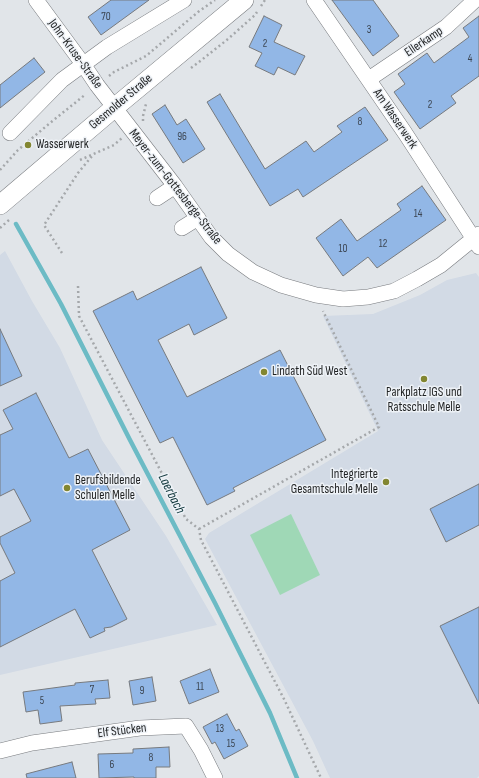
<!DOCTYPE html>
<html>
<head>
<meta charset="utf-8">
<style>
  body { margin:0 }
  canvas { display:block; background:#e1e5e9 }
</style>
</head>
<body>
<canvas width="479" height="778"></canvas>
<script>
const ctx = document.querySelector('canvas').getContext('2d');
ctx.lineJoin = 'round';
function fill(path, color) { ctx.fillStyle = color; ctx.fill(path, 'evenodd'); }
const shape = rows => new Path2D(rows.map(r => 'M' + r).join(''));
function trace(path, color, width, dash) { ctx.strokeStyle = color; ctx.lineWidth = width; ctx.lineCap = dash ? 'butt' : 'round'; ctx.setLineDash(dash || []); ctx.stroke(path); }
function label(font, color, halo, rows, align = 'center') {
  ctx.font = font + ' "Sofia Sans Condensed",sans-serif'; ctx.lineWidth = 3; ctx.setLineDash([]); ctx.textBaseline = 'middle'; ctx.strokeStyle = halo; ctx.fillStyle = color; for (const [text, x, y, turn = 0] of rows) {
    ctx.save(); ctx.translate(x, y); ctx.rotate((+turn || 0) * Math.PI / 180); ctx.textAlign = isNaN(turn) ? turn : align; if (halo) ctx.strokeText(text, 0, 0); ctx.fillText(text, 0, 0); ctx.restore();
  }
}
const built = shape([
  [5,251,32,301,60,348,102,440,166,536,217,625,0,675,0,255],
  [476,273,479,277,479,776,477,778,330,778,313,741,205,539,209,533,378,431,323,316,373,314,420,295,447,280]
]);
const green = shape([
  [291,514,320,575,280,595,250,535]
]);
const stream = shape([
  [16,224,61,304,130,440,215,603,270,713,297,778]
]);
const building = shape([
  [111,0,149,0,101,35,88,17,111,0],
  [332,0,373,0,399,36,373,56,332,0],
  [264,16,282,25,274,42,305,56,295,75,278,67,274,75,255,66,262,53,249,47,264,16],
  [479,16,479,76,451,96,456,103,420,129,394,92,405,84,398,74,427,53,434,63,469,37,463,28,479,16],
  [34,58,45,72,0,108,0,85,34,58],
  [220,94,265,169,306,141,314,152,342,132,337,126,365,107,388,140,303,197,298,189,270,206,207,102,220,94],
  [165,105,177,125,186,119,205,149,183,163,152,114,165,105],
  [422,186,446,220,377,268,368,257,343,276,316,238,341,219,357,241,401,210,397,204,422,186],
  [201,267,227,318,194,335,189,324,158,340,187,397,280,350,326,440,233,488,235,491,207,505,173,437,160,443,93,311,133,291,137,300,201,267],
  [0,329,22,376,0,386,0,329],
  [36,393,69,458,88,449,130,530,92,550,127,619,111,627,104,628,105,631,90,638,75,609,0,647,0,581,15,573,0,543,0,537,31,521,14,489,0,496,0,435,13,429,3,410,36,393],
  [479,484,479,525,446,542,430,509,479,484],
  [479,607,479,704,440,626,479,607],
  [210,669,219,692,189,704,180,681,210,669],
  [152,677,156,701,133,705,129,681,152,677],
  [108,680,110,698,95,699,96,704,60,706,62,721,40,724,38,710,26,712,23,692,75,685,75,683,108,680],
  [227,714,236,731,239,729,248,746,224,759,215,742,212,744,203,727,227,714],
  [169,747,170,767,156,767,156,778,134,778,134,777,99,778,98,754,133,753,133,749,169,747],
  [72,762,76,778,27,778,26,774,72,762]
]);
const path = shape([
  [261,6,265,0],
  [191,68,199,62,228,39,255,15,257,12],
  [109,76,114,72,146,56,198,12,215,0],
  [143,121,143,116,146,104],
  [80,160,114,145,122,138],
  [0,170,18,150,50,123,86,94],
  [0,228,9,220],
  [62,253,44,225,78,173,92,156],
  [78,286,79,316,186,519,199,529,201,540,284,699,321,778],
  [199,529,379,427,323,311]
]);
const minor = shape([
  [36,0,83,64,97,85,175,186,211,237,228,254,253,272,281,285,316,295,343,299,368,297,394,291,417,279,441,265,473,239,479,234],
  [314,0,405,133,479,247],
  [369,79,446,27,475,0],
  [10,133,62,80,107,47,184,0],
  [157,198,175,186],
  [182,228,198,218],
  [0,751,32,743,140,728,186,726,201,750,215,778]
]);
const major = shape([
  [0,205,114,108,244,0]
]);
const markers = [
  [28,145,4,"#828631"],
  [264,372,4,"#828631"],
  [424,379,4,"#828631"],
  [386,482,4,"#828631"],
  [67,488,4,"#828631"]
];
const numberNames = [
  ["70",106,17],
  ["3",369,30],
  ["2",265,44],
  ["4",470,59],
  ["2",430,105],
  ["8",360,122],
  ["96",182,137],
  ["14",418,214],
  ["12",383,244],
  ["10",343,249],
  ["11",200,687],
  ["7",92,690],
  ["9",142,691],
  ["5",42,701],
  ["13",220,729],
  ["15",231,744],
  ["8",151,758],
  ["6",112,765]
];
const streetNames = [
  ["Ellerkamp",424,42,-34],
  ["John-Kruse-Straße",75,54,54],
  ["Gesmolder Straße",121,102,-40],
  ["Am Wasserwerk",395,119,56],
  ["Meyer-zum-Gottesberge-Straße",175,187,52],
  ["Elf Stücken",122,731,-7]
];
const poiNames = [
  ["Wasserwerk",36,145],
  ["Lindath Süd West",272,372],
  ["Parkplatz IGS und",424,393,"center"],
  ["Ratsschule Melle",424,408,"center"],
  ["Integrierte",378,475,"right"],
  ["Gesamtschule Melle",378,490,"right"],
  ["Berufsbildende",75,481],
  ["Schulen Melle",75,496]
];
const waterNames = [
  ["Laerbach",171,494,63]
];
fill(built, '#d2dae5');
fill(green, '#9fd8b6');
trace(stream, '#6cbbc5', 4.5);
fill(building, '#92b7e6');
trace(building, '#777a7e', 1);
trace(minor, '#787b7f', 16);
trace(major, '#787b7f', 20);
trace(path, '#a5a8ab', 2.5, [2, 3]);
trace(minor, '#fff', 15);
trace(major, '#fff', 19);
for (const [x, y, r, color] of markers) { const dot = new Path2D(); dot.arc(x, y, r, 0, 2 * Math.PI); ctx.fillStyle = color; ctx.fill(dot); trace(dot, '#eef2f7', 1.5); }
label('11px', '#3c4653', null, numberNames);
label('13px', '#1f2122', '#eef2f7', streetNames);
label('13px', '#1f2122', '#eef2f7', poiNames, 'left');
label('italic 14px', '#0f363b', '#eef2f7', waterNames);
</script>
</body>
</html>
